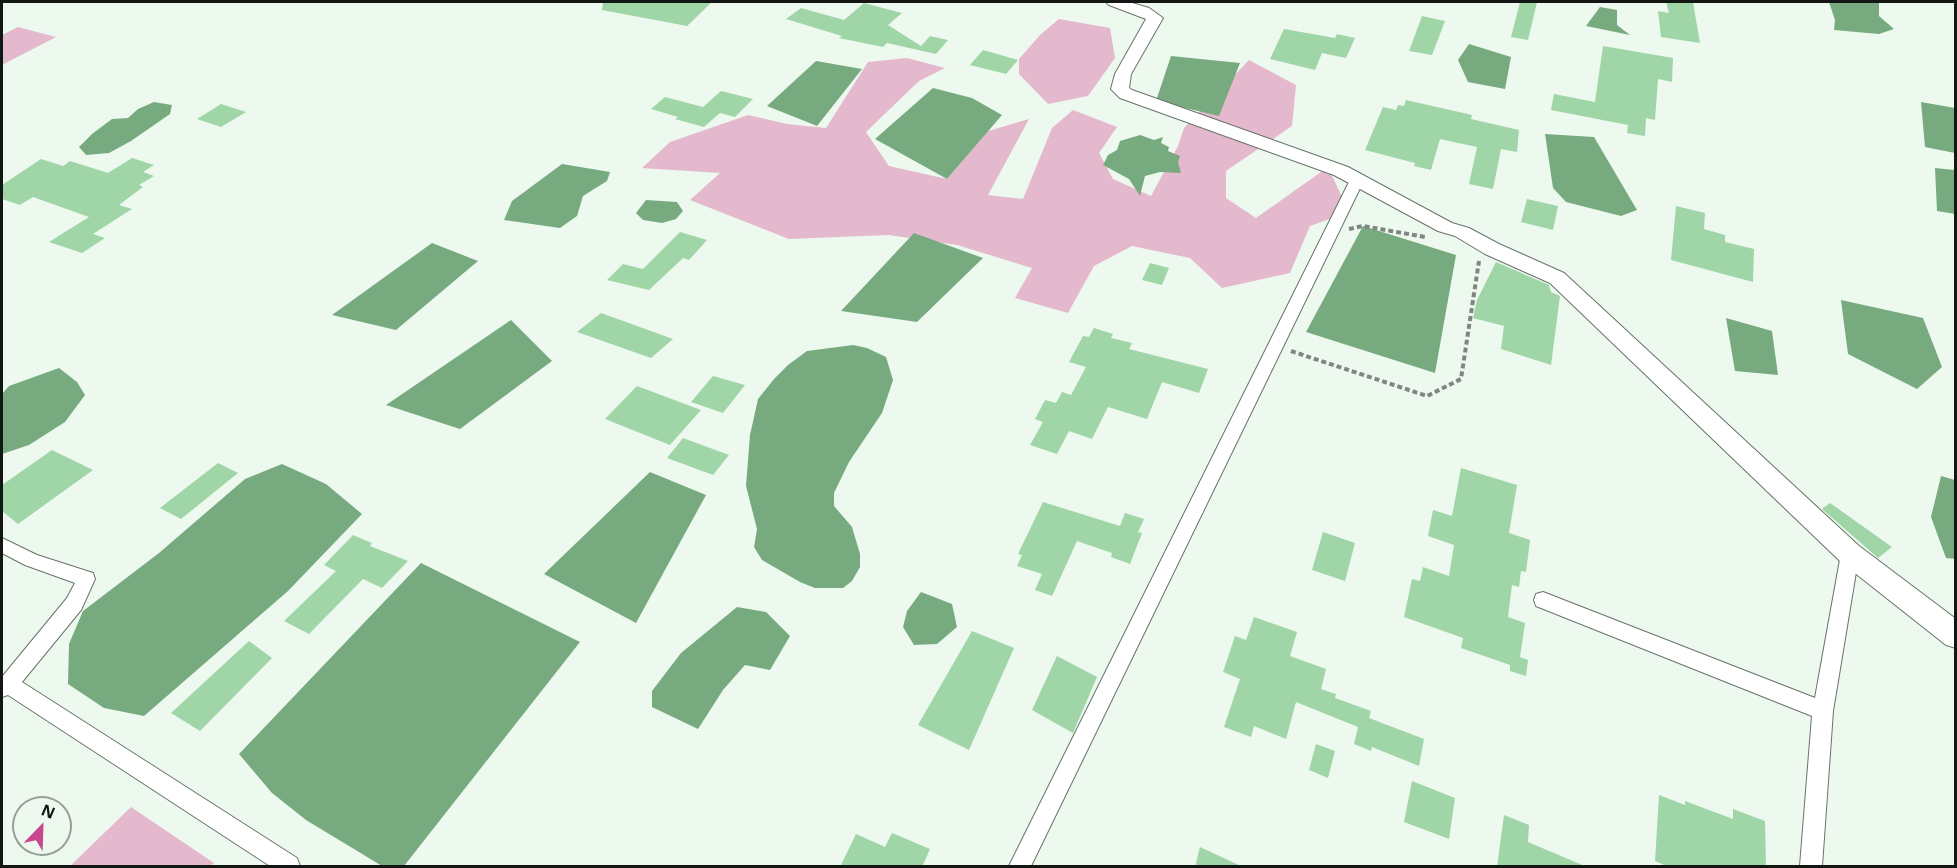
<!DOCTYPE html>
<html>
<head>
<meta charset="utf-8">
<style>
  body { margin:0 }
  #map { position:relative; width:1957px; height:868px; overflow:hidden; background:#edf9ee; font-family:"Open Sans",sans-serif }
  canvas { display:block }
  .frame { position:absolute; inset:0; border:3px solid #121713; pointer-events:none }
  .north { position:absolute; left:12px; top:796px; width:60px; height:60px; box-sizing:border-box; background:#edf9ee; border:2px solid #959f96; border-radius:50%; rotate:23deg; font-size:16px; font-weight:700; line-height:24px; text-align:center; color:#121713 }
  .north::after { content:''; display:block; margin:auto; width:21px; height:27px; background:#c9478f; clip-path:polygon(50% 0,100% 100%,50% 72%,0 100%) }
</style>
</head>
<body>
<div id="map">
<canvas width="1957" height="868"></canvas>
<div class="frame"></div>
<div class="north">N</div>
</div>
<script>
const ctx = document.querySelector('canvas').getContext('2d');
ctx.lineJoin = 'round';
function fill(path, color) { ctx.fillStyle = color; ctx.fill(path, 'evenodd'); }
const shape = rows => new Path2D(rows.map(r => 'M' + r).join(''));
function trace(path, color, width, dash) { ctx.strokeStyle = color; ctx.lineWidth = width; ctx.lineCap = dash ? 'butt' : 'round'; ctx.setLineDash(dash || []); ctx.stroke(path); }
const green = shape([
  [1059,19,1110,28,1115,58,1088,96,1048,104,1019,74,1019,59,1040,35],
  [18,27,56,37,2,65,2,35],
  [907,58,945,68,919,81,866,132,889,166,947,179,988,131,1029,119,988,195,1023,199,1052,128,1073,110,1117,127,1099,153,1113,179,1151,196,1178,146,1184,128,1249,60,1296,85,1292,126,1226,171,1226,198,1256,218,1328,167,1349,212,1310,226,1290,273,1222,288,1190,258,1132,246,1094,266,1068,313,1015,298,1032,268,957,245,889,235,789,239,690,200,720,173,642,168,670,142,748,115,787,124,826,128,868,62],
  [131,807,214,863,211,866,70,866]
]);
const water = shape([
  [1829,2,1879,2,1879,16,1894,29,1879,34,1834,30,1835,20],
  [1600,7,1617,10,1617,25,1630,35,1586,26],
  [1469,44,1511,57,1505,89,1468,82,1458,60],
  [1171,56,1240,63,1219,116,1156,101],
  [816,61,862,69,817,126,767,106],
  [933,88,972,98,1002,115,947,179,875,139],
  [154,102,172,105,170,114,131,141,109,153,86,155,79,147,92,134,112,119,128,118,138,109],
  [1921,102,1955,108,1955,153,1925,147],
  [1545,134,1594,137,1637,210,1621,216,1566,202,1553,188],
  [1140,135,1154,140,1163,137,1161,143,1169,147,1168,151,1180,156,1178,162,1181,173,1160,172,1145,176,1140,196,1129,179,1103,165,1108,155,1117,150,1120,141],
  [562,164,610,172,607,181,583,196,577,216,560,228,504,220,512,201],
  [1935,168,1955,170,1955,214,1937,211],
  [646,200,677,202,683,211,676,219,662,223,643,220,636,213],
  [1363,226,1456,255,1435,373,1306,332],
  [914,233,983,258,917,322,841,311],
  [432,243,478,261,396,330,332,315],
  [1841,300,1923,318,1942,367,1917,389,1848,354],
  [1726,318,1772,331,1778,375,1735,371],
  [511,320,552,361,460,429,386,405],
  [853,345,867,348,886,357,893,380,882,413,849,462,834,493,834,506,852,527,860,554,860,567,852,581,843,588,815,588,800,582,762,560,754,547,757,529,746,486,750,435,758,399,774,379,788,365,807,351],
  [59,368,77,382,85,395,65,422,29,445,2,454,2,394,9,386],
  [282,464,326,484,362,514,288,591,144,716,104,708,68,684,69,644,83,611,159,553,245,479],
  [650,472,706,495,636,623,544,574],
  [1941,476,1955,480,1955,559,1946,558,1931,517],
  [421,563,580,642,404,866,382,866,306,820,272,793,239,754],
  [921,592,952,604,957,627,937,644,914,645,903,627,907,611],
  [737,607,766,612,790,636,770,670,745,665,723,690,698,729,652,707,652,691,681,653]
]);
const building = shape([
  [603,2,712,2,687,26,602,10],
  [1520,2,1537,2,1528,40,1511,37],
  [1666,2,1693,2,1700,43,1661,37,1658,11,1669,13],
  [864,3,902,13,888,25,921,46,930,36,948,40,936,54,887,43,883,47,839,38,842,36,786,19,801,8,844,20],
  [1422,16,1445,21,1432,55,1409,51],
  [1284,29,1335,38,1337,34,1355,38,1346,58,1322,53,1315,70,1270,59],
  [1603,46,1673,58,1672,82,1658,79,1655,120,1646,118,1645,136,1627,133,1628,125,1551,110,1554,94,1595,102],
  [983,50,1018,60,1006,74,970,65],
  [721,91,753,99,735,117,720,113,704,127,675,119,678,117,651,109,665,97,703,107],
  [1406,100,1472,115,1471,119,1519,130,1517,152,1501,149,1493,189,1469,184,1477,147,1440,139,1431,170,1414,166,1415,163,1365,150,1383,107,1396,110,1398,105,1404,106],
  [221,104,246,112,221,127,197,119],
  [132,158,154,165,143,172,154,176,139,185,143,187,119,205,132,209,93,234,105,238,82,253,49,242,89,217,33,197,20,205,2,199,2,185,41,159,63,166,70,161,108,173],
  [1527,199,1558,206,1553,230,1521,222],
  [1676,206,1705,213,1704,229,1725,235,1725,242,1754,249,1753,282,1671,260],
  [680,232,707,240,689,260,683,258,649,290,607,280,623,264,643,269],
  [1496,262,1549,285,1551,292,1560,296,1551,365,1501,349,1504,326,1473,318,1477,300],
  [1150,263,1169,268,1162,285,1142,280],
  [601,313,673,339,651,358,577,332],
  [1094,328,1113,334,1111,338,1132,343,1129,349,1208,369,1199,393,1162,382,1147,419,1108,407,1092,439,1069,431,1057,454,1030,445,1043,422,1035,419,1045,400,1056,403,1062,392,1071,395,1086,367,1069,362,1083,336,1089,337],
  [713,376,745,385,723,413,691,402],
  [637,386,701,410,670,445,605,419],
  [683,438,729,455,713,475,667,458],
  [52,450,93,470,18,524,2,511,2,485],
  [218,463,238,473,181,519,160,508],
  [1461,468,1517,485,1509,533,1530,540,1526,572,1521,571,1519,587,1512,585,1508,617,1525,623,1520,657,1528,660,1526,676,1510,671,1510,665,1461,648,1463,638,1404,617,1412,579,1420,581,1423,567,1449,576,1454,545,1428,536,1433,510,1452,516],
  [1043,502,1120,526,1125,513,1144,519,1138,532,1142,533,1130,564,1111,557,1112,553,1077,541,1052,596,1035,590,1042,574,1017,566,1022,555,1018,554],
  [1830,503,1892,547,1878,558,1822,509],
  [1323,532,1355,543,1345,581,1312,570],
  [353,535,372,543,370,546,408,561,382,588,363,579,309,634,284,621,336,571,324,565],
  [1254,617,1297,632,1290,656,1326,669,1321,689,1336,694,1335,698,1371,711,1369,718,1424,739,1419,766,1372,747,1371,751,1354,744,1358,727,1296,702,1286,739,1254,726,1251,737,1224,727,1240,679,1223,672,1235,636,1246,640],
  [972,631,1014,648,969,750,918,725],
  [249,641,272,658,200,731,171,713],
  [1057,656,1097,677,1073,733,1032,710],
  [1316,744,1335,751,1328,778,1309,770],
  [1412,781,1455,798,1449,839,1404,822],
  [1659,795,1685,805,1685,801,1733,819,1733,809,1765,821,1766,867,1669,867,1655,861],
  [1504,815,1529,825,1528,842,1587,867,1497,867],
  [892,833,930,849,922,867,840,867,856,834,885,847],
  [1200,847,1243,867,1195,867]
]);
const path = shape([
  [1349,229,1363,226,1425,237],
  [1291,351,1427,396,1461,379,1479,261]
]);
const street = shape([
  [1357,176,1364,180,1031,866,1009,866,1350,180,1357,176],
  [2,538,37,555,93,573,95,579,81,610,22,682,297,858,300,866,270,866,8,695,2,697,2,677,67,598,75,583,25,565,2,553,2,538],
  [1850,546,1856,549,1859,554,1833,711,1822,866,1800,866,1812,716,1536,606,1534,600,1536,594,1543,592,1815,698,1841,554,1844,549,1850,546]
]);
const secondary = shape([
  [1106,2,1129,2,1149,8,1163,18,1131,74,1129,88,1132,90,1348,167,1452,223,1469,228,1499,244,1564,273,1859,546,1956,619,1956,648,1946,645,1841,562,1550,283,1485,254,1455,236,1438,231,1334,175,1120,98,1111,89,1115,74,1146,19,1109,5,1106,2]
]);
fill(green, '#e5b9cd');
fill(water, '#77ab7f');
fill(building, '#9fd5a7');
trace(street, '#687369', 2);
trace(secondary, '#687369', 2);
trace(path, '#7f8780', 4, [5, 3]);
fill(street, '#fff');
fill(secondary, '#fff');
</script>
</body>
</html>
